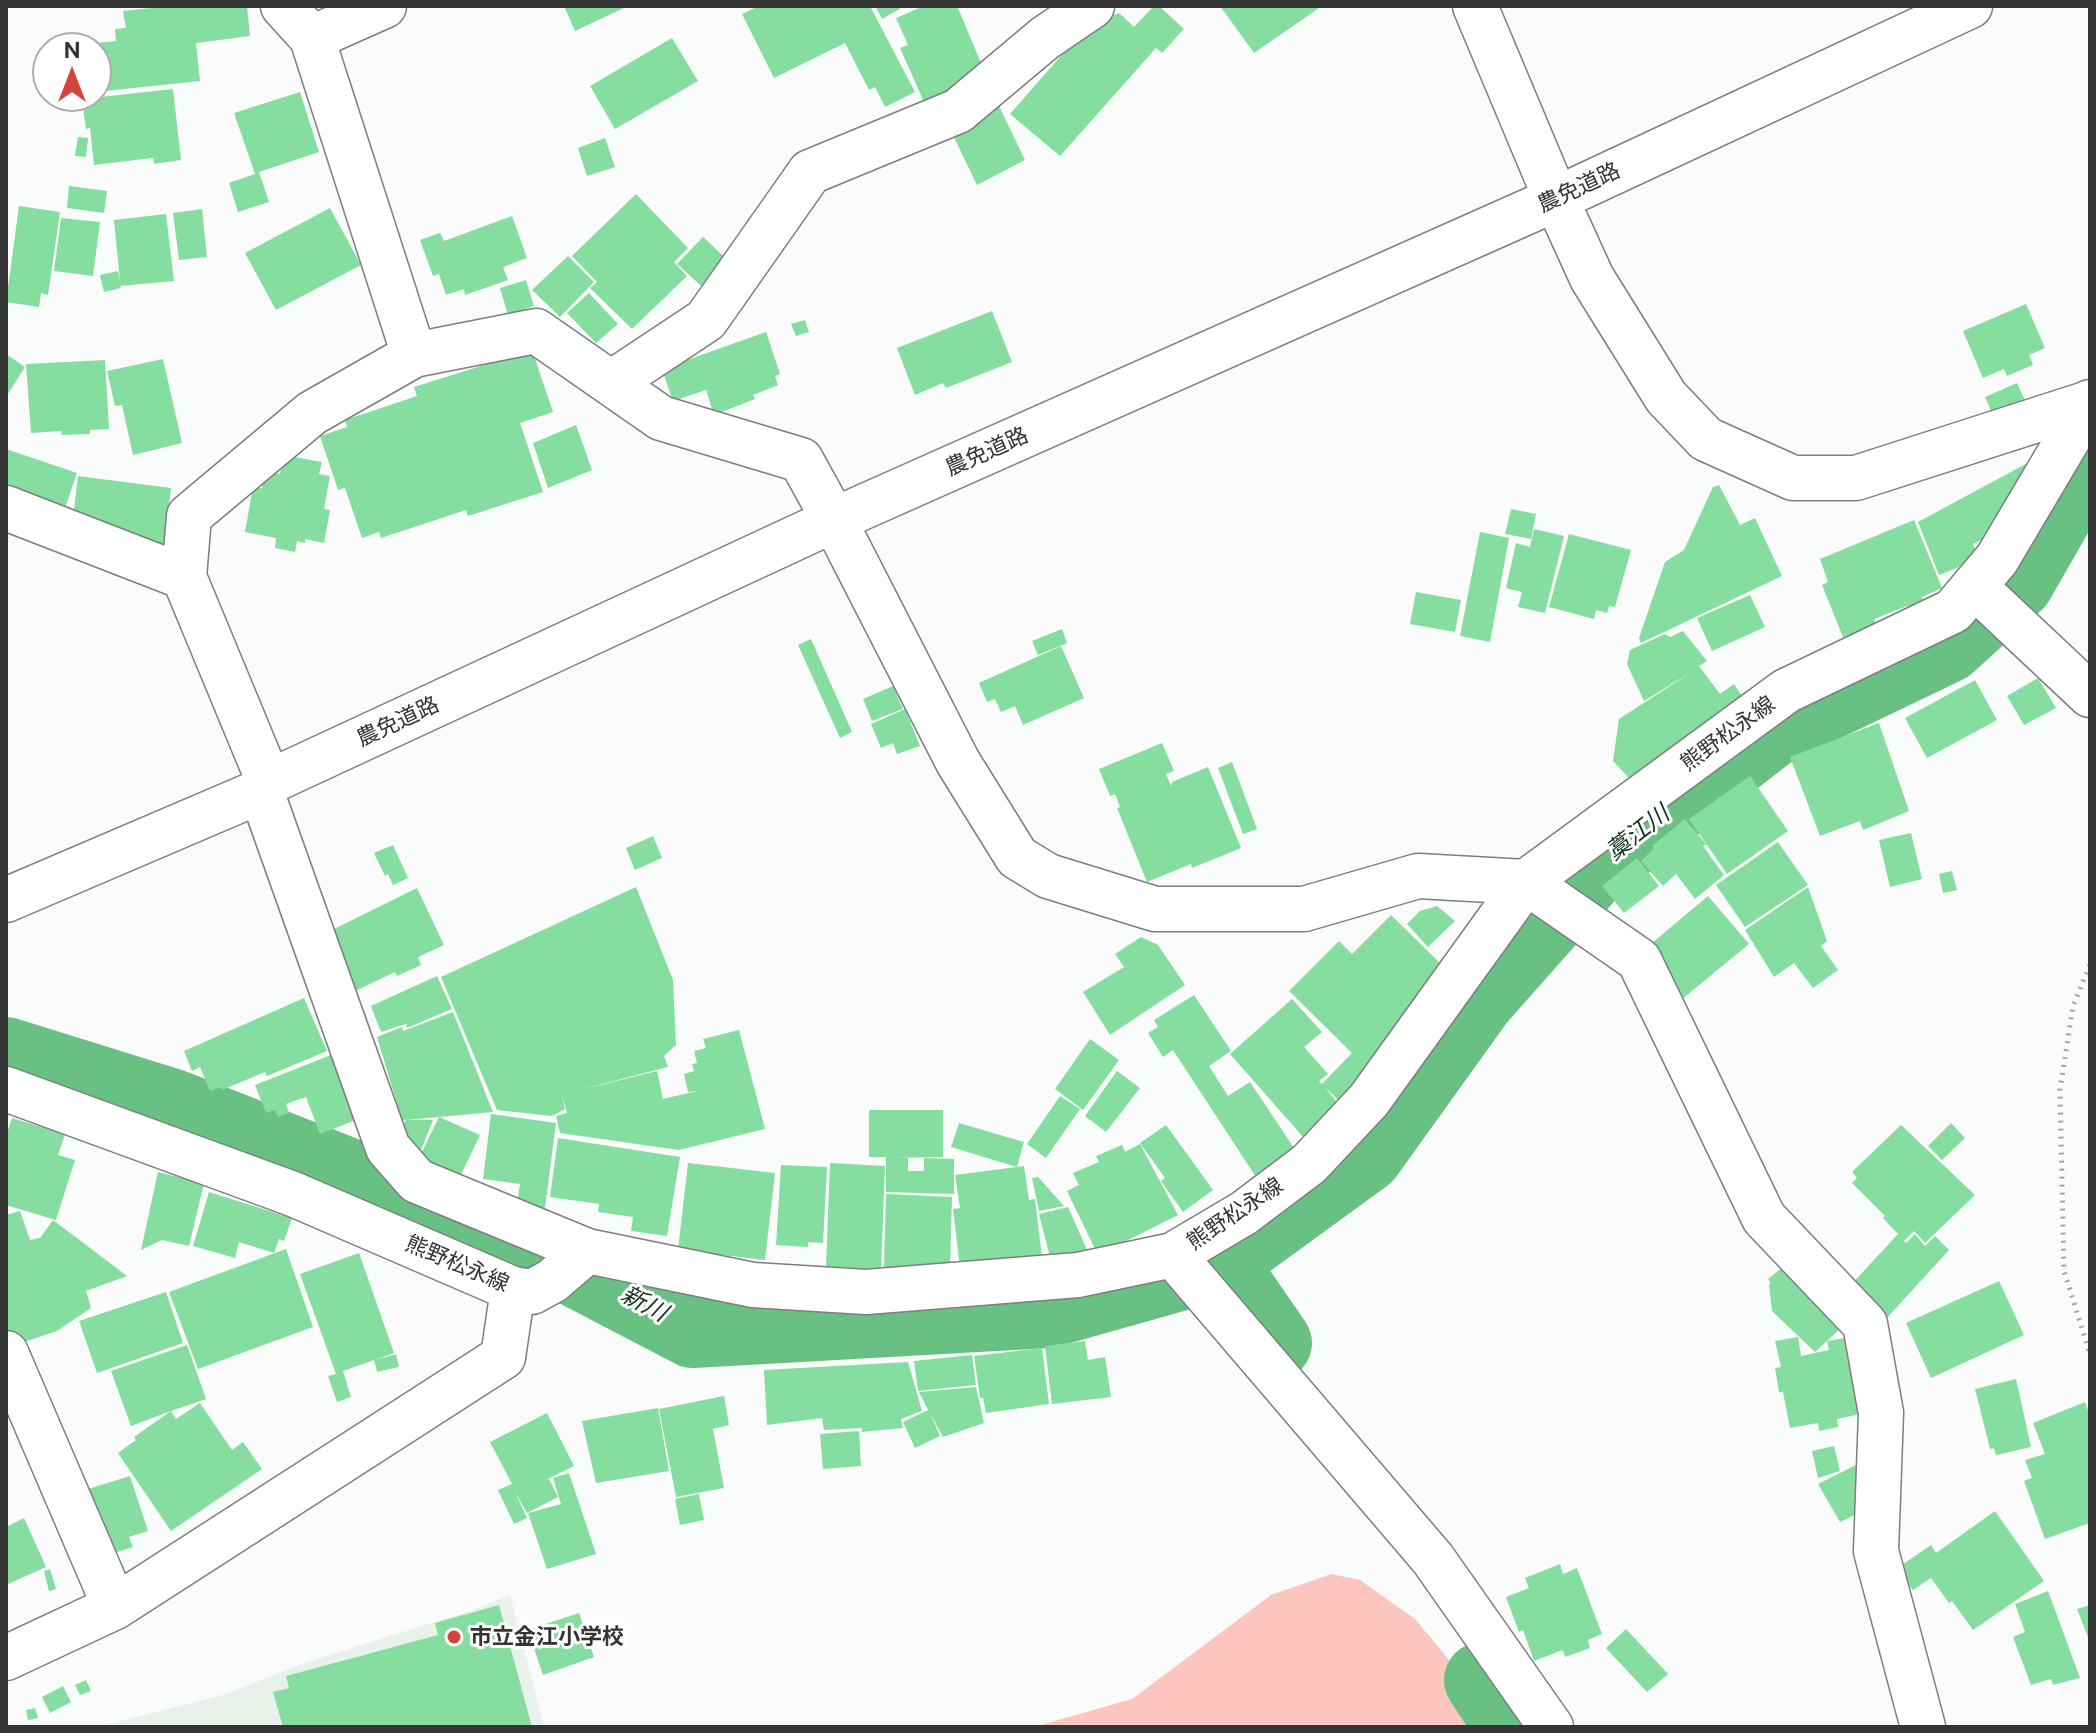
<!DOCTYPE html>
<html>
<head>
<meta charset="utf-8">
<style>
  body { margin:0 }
  #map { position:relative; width:2096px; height:1733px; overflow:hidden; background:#f9fcfa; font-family:"Public Sans",sans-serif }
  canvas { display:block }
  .frame { position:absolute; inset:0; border:8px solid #333433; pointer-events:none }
  .north { position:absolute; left:32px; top:32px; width:80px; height:80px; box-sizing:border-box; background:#fff; border:2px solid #adaead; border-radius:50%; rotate:0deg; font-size:22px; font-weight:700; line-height:32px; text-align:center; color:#333433 }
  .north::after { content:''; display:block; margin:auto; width:28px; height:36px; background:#d2443c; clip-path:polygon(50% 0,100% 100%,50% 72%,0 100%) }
</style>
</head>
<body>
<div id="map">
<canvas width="2096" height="1733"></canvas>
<div class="frame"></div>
<div class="north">N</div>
</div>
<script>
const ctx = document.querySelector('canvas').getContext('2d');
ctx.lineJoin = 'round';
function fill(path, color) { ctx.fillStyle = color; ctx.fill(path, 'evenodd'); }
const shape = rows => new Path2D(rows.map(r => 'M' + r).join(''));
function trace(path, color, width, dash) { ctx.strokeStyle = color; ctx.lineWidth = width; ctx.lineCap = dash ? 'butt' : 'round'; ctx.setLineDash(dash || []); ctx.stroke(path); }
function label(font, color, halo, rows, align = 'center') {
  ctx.font = font + ' "Public Sans","Noto Sans JP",sans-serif'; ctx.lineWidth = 6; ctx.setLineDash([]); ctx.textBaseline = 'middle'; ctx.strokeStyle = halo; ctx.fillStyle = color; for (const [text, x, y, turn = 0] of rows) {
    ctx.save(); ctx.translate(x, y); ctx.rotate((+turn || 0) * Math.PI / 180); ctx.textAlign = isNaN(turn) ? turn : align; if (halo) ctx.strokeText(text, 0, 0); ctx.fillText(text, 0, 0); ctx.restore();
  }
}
const built = shape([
  [510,1595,544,1727,97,1727,226,1694,301,1664,473,1610]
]);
const green = shape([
  [1331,1574,1360,1580,1415,1619,1505,1727,1034,1727,1132,1699,1271,1595]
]);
const river = shape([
  [6,1055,173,1107,547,1254,693,1330,1048,1310,1218,1262,1365,1155,1477,999,1593,868,1772,729,1947,645,2016,582,2090,453],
  [1218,1262,1274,1343],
  [1482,1680,1513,1727]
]);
const building = shape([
  [170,6,247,6,250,36,196,43,200,81,96,92,96,48,88,48,88,44,116,41,115,29,126,28,123,11],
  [564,6,628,6,575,31],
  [759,6,870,6,915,92,885,107,875,87,869,90,845,43,774,78,742,14],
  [875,6,899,6,900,9,882,19],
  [924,6,957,6,984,70,928,111,900,48,908,45,896,18],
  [1154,6,1159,6,1184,29,1162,53,1156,48,1060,156,1010,114,1087,26,1119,13,1134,27],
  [1220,6,1322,6,1254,53],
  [672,38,698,81,615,129,590,86],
  [173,89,181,160,154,164,153,158,94,165,90,128,86,129,82,99],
  [300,92,319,152,259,172,269,202,238,212,229,183,255,174,234,113],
  [999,106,1025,160,977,185,951,131],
  [78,137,88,138,86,157,75,156],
  [605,138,615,167,587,176,578,148],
  [69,186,107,191,104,213,67,208],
  [636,194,688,248,674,262,672,260,687,276,632,329,590,288,597,282,572,256],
  [19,206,60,212,48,295,41,293,39,307,6,302],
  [330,208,361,265,276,310,245,253],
  [202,209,207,257,179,260,173,213],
  [166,214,174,281,120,286,121,288,104,292,100,275,118,271,120,281,114,220],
  [512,216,527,258,503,267,508,280,465,295,464,289,446,295,439,274,433,276,420,240,440,233,444,241],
  [61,218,100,222,93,276,54,271],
  [703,237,736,268,711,295,677,264],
  [568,256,594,282,560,317,532,290],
  [526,280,534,306,508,315,500,288],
  [589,293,618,324,596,343,567,313],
  [2026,304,2045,348,2029,355,2033,365,2007,376,2004,369,1983,378,1963,331],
  [992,311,1012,362,946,388,943,383,915,395,897,348],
  [805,320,809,332,796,336,791,324],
  [766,332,780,374,775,376,778,385,753,395,755,399,714,415,706,390,673,401,660,364,685,356,687,360],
  [532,350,553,412,520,423,543,492,468,516,466,510,381,538,379,532,362,538,345,488,338,490,320,436,347,427,345,420,417,396,414,387],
  [6,354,25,367,6,397],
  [163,359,182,443,133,455,122,405,115,406,107,371],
  [105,360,109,429,90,430,90,434,62,435,61,431,31,433,26,364],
  [2017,383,2032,416,2000,430,1985,397],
  [576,425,592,470,548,488,533,443],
  [6,449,77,473,63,514,6,495,8,477,6,476],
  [283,455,322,462,319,474,330,476,324,509,330,510,324,543,305,539,305,543,297,541,295,552,275,548,276,538,245,532,253,487,262,488,265,471,280,474],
  [2033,460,1997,533,1973,544,1980,559,1939,575,1918,522],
  [78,476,171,488,168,514,169,550,72,526],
  [1719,485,1740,525,1755,518,1782,576,1641,643,1639,638,1665,562,1684,550,1713,487],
  [1511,509,1536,514,1531,539,1505,534],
  [1914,520,1942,588,1922,597,1925,604,1909,611,1907,606,1874,619,1878,629,1845,642,1822,585,1828,582,1820,559],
  [1534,529,1564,536,1545,613,1518,607,1522,592,1506,588,1516,543,1530,547],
  [1480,532,1509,538,1490,642,1460,636],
  [1569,534,1631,550,1615,607,1609,606,1607,613,1596,610,1594,619,1549,607],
  [1416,592,1461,600,1455,632,1410,624],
  [1750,595,1765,627,1712,651,1697,618],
  [1062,629,1067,643,1038,655,1032,641],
  [1683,631,1707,661,1699,666,1720,694,1734,684,1746,702,1659,766,1655,760,1629,778,1613,761,1619,719,1693,671,1644,701,1627,664,1630,650,1665,634,1670,637],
  [811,639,852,732,840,738,798,645],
  [1061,646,1084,698,1023,725,1015,706,1001,712,995,699,987,702,979,683],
  [2038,678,2056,708,2024,725,2007,696],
  [1975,680,1997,720,1927,758,1905,718],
  [893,686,903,709,872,721,863,699],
  [905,709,920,746,897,754,893,743,881,748,871,724],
  [1879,723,1909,811,1863,830,1860,821,1820,836,1790,757],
  [1162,743,1174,771,1166,774,1171,786,1172,782,1208,767,1241,848,1192,868,1191,864,1147,882,1117,808,1120,807,1115,794,1110,796,1099,769],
  [1232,762,1257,829,1243,834,1218,768],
  [1750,776,1788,831,1727,874,1689,819],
  [1685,819,1706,844,1703,846,1724,875,1695,899,1676,874,1663,886,1641,861,1654,848,1652,846],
  [1911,833,1922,879,1890,887,1879,840],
  [653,836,662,858,635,870,626,848],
  [1778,842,1808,885,1745,927,1716,885],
  [393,845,408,878,393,885,388,874,385,876,374,853],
  [1637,858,1659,886,1624,913,1602,886],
  [1952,871,1957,890,1943,893,1939,874],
  [636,887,673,980,676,1045,664,1056,668,1067,575,1091,657,1071,663,1099,697,1091,688,1092,684,1074,694,1071,692,1064,697,1063,694,1051,706,1048,703,1039,739,1030,765,1129,679,1150,560,1133,556,1116,567,1113,562,1094,565,1109,552,1116,497,1110,441,977],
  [1808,887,1827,941,1821,946,1838,970,1813,988,1794,963,1774,977,1745,930],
  [417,888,444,945,418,957,421,965,397,976,395,972,349,994,324,934],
  [1708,896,1749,944,1681,1000,1646,948],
  [1437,906,1455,921,1428,947,1407,924,1420,911],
  [1391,915,1446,969,1342,1104,1325,1087,1340,1106,1304,1138,1230,1054,1292,999,1322,1032,1304,1047,1328,1074,1319,1081,1322,1084,1352,1053,1289,991,1339,941,1352,954],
  [1141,937,1158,945,1185,985,1110,1035,1083,992,1124,967,1115,954],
  [437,976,452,1009,407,1028,406,1024,381,1032,371,1006],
  [1194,995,1231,1051,1209,1066,1228,1096,1250,1082,1296,1151,1256,1177,1173,1050,1163,1057,1148,1033,1158,1027,1154,1020],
  [304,998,327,1051,267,1076,265,1072,222,1090,220,1087,210,1091,200,1067,192,1071,184,1051],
  [453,1012,493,1112,406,1120,433,1120,417,1160,396,1135,406,1120,402,1120,377,1037,402,1027,403,1031],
  [1090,1039,1119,1060,1083,1110,1055,1089],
  [331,1055,356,1120,320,1134,306,1097,286,1104,289,1113,278,1117,275,1110,266,1113,255,1085],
  [1117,1071,1140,1088,1106,1132,1085,1116],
  [1060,1096,1080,1109,1046,1158,1027,1144],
  [869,1110,943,1110,943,1157,893,1158,908,1158,908,1171,924,1171,924,1158,954,1159,954,1194,886,1192,886,1157,869,1157],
  [491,1114,556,1123,545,1208,517,1204,520,1184,483,1179],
  [439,1117,480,1135,458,1181,417,1162],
  [12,1118,65,1134,58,1155,75,1160,56,1220,6,1205,6,1136],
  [959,1123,1024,1142,1017,1167,951,1147],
  [1951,1123,1965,1138,1942,1160,1928,1146],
  [1166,1125,1213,1190,1183,1212,1161,1181,1165,1178,1140,1143],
  [1901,1125,1975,1195,1925,1243,1914,1231,1904,1241,1906,1243,1915,1234,1925,1246,1935,1236,1949,1250,1885,1320,1849,1287,1898,1234,1883,1218,1885,1216,1852,1183,1857,1178,1852,1172],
  [558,1138,680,1157,667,1236,631,1231,633,1217,598,1212,599,1204,550,1197],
  [1140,1144,1178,1215,1116,1246,1096,1251,1067,1191,1079,1185,1073,1173,1099,1162,1096,1156,1122,1145,1125,1152],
  [688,1163,775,1173,765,1260,678,1250],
  [830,1163,885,1166,881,1271,826,1268],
  [781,1165,827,1167,823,1243,808,1242,808,1247,776,1245],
  [1024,1166,1029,1200,1035,1199,1042,1257,960,1267,953,1209,960,1208,955,1175],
  [158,1172,204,1183,189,1246,162,1240,141,1250],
  [1038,1177,1064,1206,1039,1211,1032,1178],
  [209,1192,292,1218,284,1241,279,1239,274,1253,239,1242,235,1258,193,1246],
  [886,1194,952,1197,950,1270,884,1267],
  [1068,1207,1088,1252,1050,1257,1039,1214],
  [20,1211,30,1240,40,1238,53,1220,127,1276,86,1291,91,1308,57,1331,6,1348,6,1215],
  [286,1249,313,1327,198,1369,169,1292],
  [359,1253,394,1353,343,1371,351,1397,337,1402,328,1376,336,1374,300,1274],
  [1785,1265,1843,1326,1815,1352,1772,1311,1769,1285,1771,1283,1768,1279],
  [1999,1281,2024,1335,1931,1378,1906,1323],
  [166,1292,183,1343,97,1373,79,1321],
  [1798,1337,1801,1356,1829,1350,1827,1341,1851,1337,1866,1413,1837,1419,1838,1427,1819,1431,1818,1423,1790,1428,1783,1392,1779,1392,1775,1368,1781,1367,1775,1341],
  [1085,1341,1088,1360,1105,1357,1111,1397,1052,1404,1045,1346],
  [187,1345,206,1399,171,1411,176,1419,200,1403,232,1450,243,1442,262,1469,171,1531,118,1453,136,1440,134,1437,171,1411,131,1426,111,1371],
  [1042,1348,1049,1404,986,1413,983,1398,980,1398,974,1356],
  [396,1354,399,1367,377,1372,374,1360],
  [972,1355,976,1385,918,1391,914,1361],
  [908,1362,922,1411,901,1419,903,1428,862,1432,862,1428,824,1430,822,1418,767,1425,764,1370],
  [2016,1379,2031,1447,1996,1455,1994,1448,1990,1449,1975,1389],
  [976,1387,984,1423,943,1437,931,1415,940,1436,915,1448,903,1422,928,1410,919,1392],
  [724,1396,729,1425,713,1429,724,1488,676,1497,659,1409],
  [2085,1402,2090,1416,2090,1523,2045,1539,2024,1481,2032,1478,2025,1460,2045,1454,2033,1423],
  [658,1408,669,1471,596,1483,582,1421],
  [547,1413,574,1466,546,1480,549,1479,558,1497,527,1513,515,1492,527,1518,514,1524,498,1490,512,1484,490,1442],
  [859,1431,861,1466,823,1469,820,1434],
  [1834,1446,1840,1471,1818,1478,1812,1451],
  [1858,1464,1861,1512,1840,1522,1818,1484],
  [569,1473,596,1554,547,1569,528,1513,561,1504,553,1478],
  [130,1476,148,1531,129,1537,133,1547,104,1556,62,1497],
  [699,1494,704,1520,680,1525,675,1499],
  [1995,1511,2044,1581,1973,1630,1952,1601,1949,1603,1931,1578,1913,1590,1896,1569,1931,1545,1936,1553],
  [24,1518,46,1567,6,1585,6,1527],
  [1560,1564,1563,1574,1577,1568,1602,1634,1588,1640,1590,1648,1565,1657,1563,1650,1534,1661,1523,1630,1519,1632,1506,1597,1529,1588,1525,1578],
  [50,1569,56,1589,49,1591,44,1571],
  [2048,1591,2080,1678,2053,1685,2051,1679,2031,1685,2013,1637,2025,1632,2015,1604],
  [499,1605,532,1727,283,1727,273,1692,289,1688,286,1676,438,1635,435,1623],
  [2090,1605,2090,1642,2077,1609],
  [579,1613,594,1657,543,1675,528,1630],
  [1626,1629,1668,1674,1647,1692,1606,1648],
  [86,1680,91,1691,80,1695,75,1685],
  [63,1686,71,1702,50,1713,42,1697],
  [35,1708,38,1718,28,1720,26,1710]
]);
const path = shape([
  [2090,965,2073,1006,2060,1090,2064,1271,2090,1354]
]);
const street = shape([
  [283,6,312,38,414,355],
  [1475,6,1556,199,1592,278,1666,397,1706,439,1793,478,1856,478,2089,403],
  [312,38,384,6],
  [611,383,706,320,810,172,958,111,1045,38,1092,6],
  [6,508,184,577,269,782],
  [184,577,189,516,312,413,414,355,536,331,661,418,801,460,834,520,958,762,1017,857,1048,876,1155,909,1304,909,1418,876,1526,882,1639,960,1764,1218,1865,1324,1881,1413,1876,1551,1923,1727],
  [1974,586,2090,695],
  [261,791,388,1148,417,1181,587,1251],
  [1173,1255,1433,1559,1551,1727],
  [6,1353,115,1607],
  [6,1658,115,1607,503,1357,513,1289]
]);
const secondary = shape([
  [6,900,261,791,269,782,834,520,1556,199,1970,6],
  [6,1089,293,1194,513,1289,532,1292,552,1281,587,1251,753,1285,866,1292,1078,1275,1173,1255,1244,1213,1309,1164,1369,1100,1526,882,1786,691,1953,611,1997,559,2090,402]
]);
const markers = [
  [454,1637,8,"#d2443c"]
];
const streetNames = [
  ["農免道路",1579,188,-25],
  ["農免道路",987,452,-24],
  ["農免道路",398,722,-25],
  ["熊野松永線",1728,734,-36],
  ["熊野松永線",1235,1214,-34],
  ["熊野松永線",457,1264,23]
];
const poiNames = [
  ["市立金江小学校",470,1637]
];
const waterNames = [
  ["藁江川",1638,833,-38],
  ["新川",644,1304,28]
];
fill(built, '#e8f2ea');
fill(green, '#fcc5be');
trace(river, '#68c183', 76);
fill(building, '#85de9f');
trace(street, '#7c7f7d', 47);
trace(secondary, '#7c7f7d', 47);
trace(path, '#a4a6a4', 5, [2, 6]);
trace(street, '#fff', 44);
trace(secondary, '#fff', 44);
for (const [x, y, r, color] of markers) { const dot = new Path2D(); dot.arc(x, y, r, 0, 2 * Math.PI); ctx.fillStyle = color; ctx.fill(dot); trace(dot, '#fff', 3); }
label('22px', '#333433', '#fff', streetNames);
label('bold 22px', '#333433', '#fff', poiNames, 'left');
label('italic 24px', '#0f351d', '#fff', waterNames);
</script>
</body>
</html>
